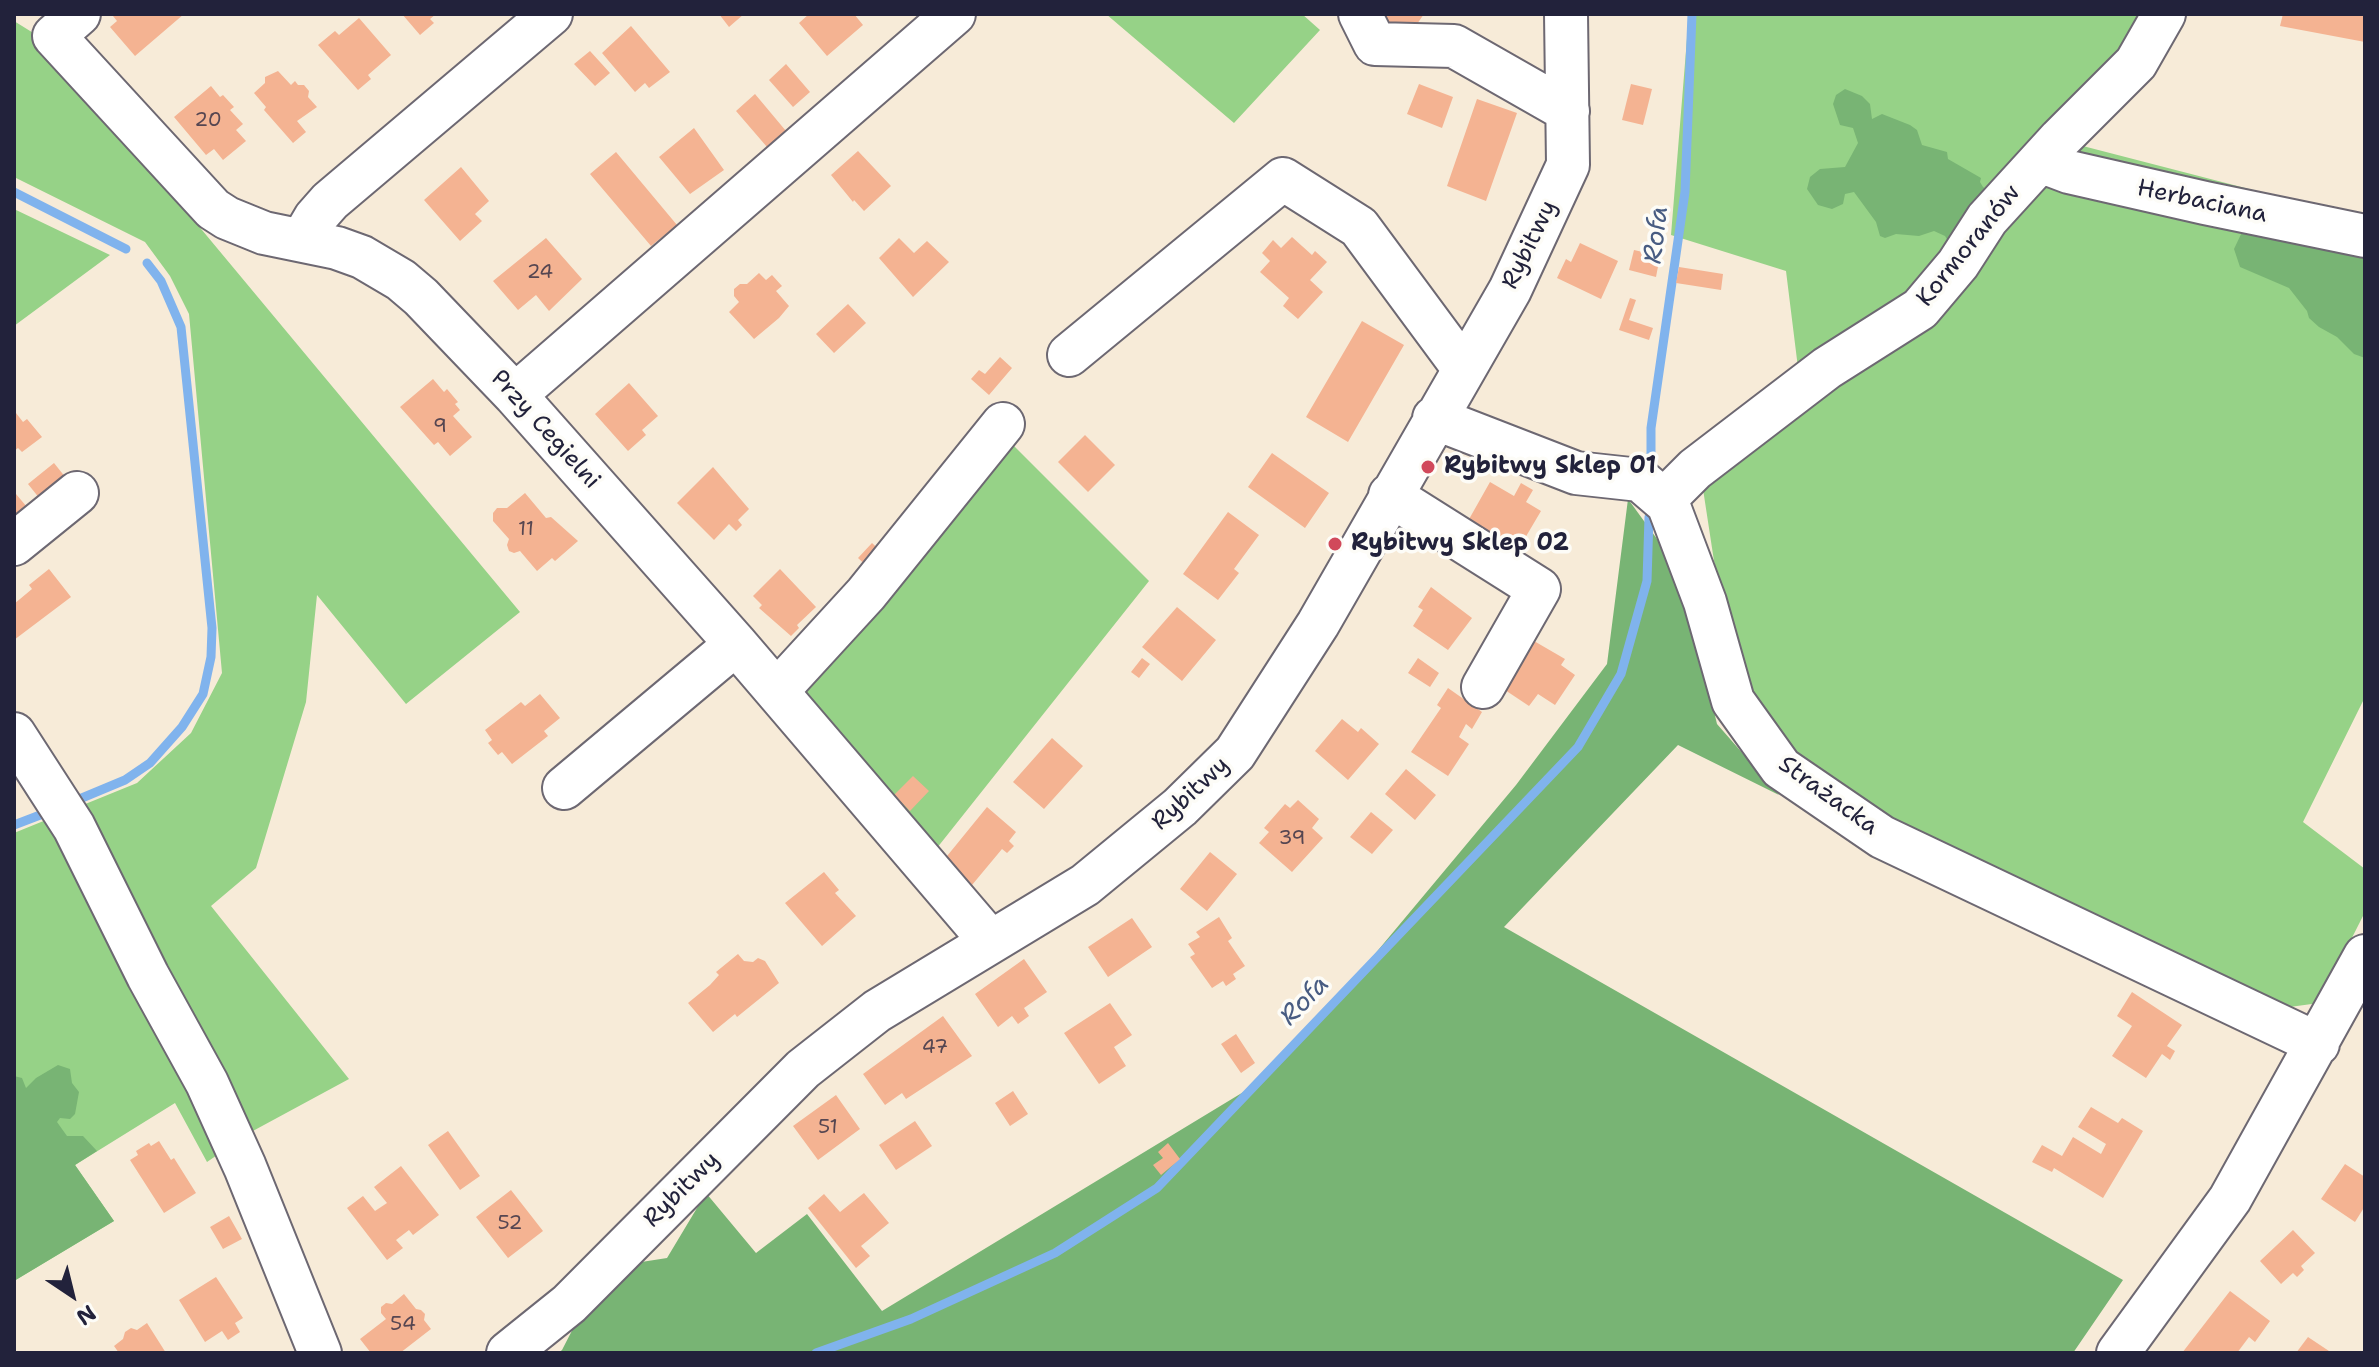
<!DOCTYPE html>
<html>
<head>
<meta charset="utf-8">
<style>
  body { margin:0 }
  #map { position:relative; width:2379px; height:1367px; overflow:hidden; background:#f7ebd8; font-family:"Shantell Sans",sans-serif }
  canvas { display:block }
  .frame { position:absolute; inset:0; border:16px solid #22223b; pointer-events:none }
  .north { position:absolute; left:32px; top:1255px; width:80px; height:80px; -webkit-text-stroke:6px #fdfcf7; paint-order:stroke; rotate:145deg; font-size:22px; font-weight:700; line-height:32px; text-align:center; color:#22223b }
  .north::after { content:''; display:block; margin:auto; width:28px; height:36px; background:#22223b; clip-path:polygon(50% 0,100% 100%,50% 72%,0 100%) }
</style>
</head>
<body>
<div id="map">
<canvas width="2379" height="1367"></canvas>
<div class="frame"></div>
<div class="north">N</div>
</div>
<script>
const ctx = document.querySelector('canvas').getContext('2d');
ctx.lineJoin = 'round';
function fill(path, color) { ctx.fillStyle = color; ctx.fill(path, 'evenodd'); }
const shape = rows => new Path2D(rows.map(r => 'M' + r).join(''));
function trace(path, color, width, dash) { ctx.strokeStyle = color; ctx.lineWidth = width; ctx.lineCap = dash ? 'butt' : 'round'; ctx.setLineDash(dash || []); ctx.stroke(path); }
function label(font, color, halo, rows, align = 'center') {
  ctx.font = font + ' "Shantell Sans",sans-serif'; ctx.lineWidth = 7; ctx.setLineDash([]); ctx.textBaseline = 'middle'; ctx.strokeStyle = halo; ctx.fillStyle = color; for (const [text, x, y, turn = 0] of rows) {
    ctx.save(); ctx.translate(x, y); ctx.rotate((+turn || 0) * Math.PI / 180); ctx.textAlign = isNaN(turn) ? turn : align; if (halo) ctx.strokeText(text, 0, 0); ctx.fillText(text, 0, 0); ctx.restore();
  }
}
const green = shape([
  [1106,14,1302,14,1320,30,1234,123],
  [1689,14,2155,14,1941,271,1799,376,1786,271,1671,235],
  [14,21,43,39,520,612,406,704,317,595,306,702,256,868,211,906,349,1079,251,1132,207,1162,175,1103,75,1165,114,1221,14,1281,14,833,137,783,191,733,222,673,189,314,170,276,145,242,14,177],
  [2079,145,2365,219,2365,697,2303,822,2365,869,2365,912,2319,1003,2275,1009,1916,834,1832,785,1773,736,1743,679,1714,561,1703,489,1989,241],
  [14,209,110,255,14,326],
  [1001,433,1149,581,929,858,788,689]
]);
const forest = shape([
  [1845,89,1862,96,1870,104,1872,119,1882,114,1910,125,1917,130,1922,145,1947,152,1948,159,1981,178,1980,182,1983,187,1994,195,1950,244,1945,236,1934,231,1919,236,1896,234,1885,238,1880,236,1876,222,1854,192,1845,194,1843,204,1832,209,1818,205,1807,189,1810,177,1820,169,1845,167,1858,143,1853,128,1840,125,1833,104,1836,95],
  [2243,230,2365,249,2365,358,2354,354,2337,337,2319,327,2309,318,2307,311,2289,288,2240,267,2234,249],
  [1628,499,1673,561,1689,607,1717,724,1779,795,1678,745,1504,927,2123,1280,2073,1353,558,1353,562,1350,579,1317,635,1263,667,1258,706,1193,756,1253,807,1214,882,1311,1250,1088,1344,991,1516,785,1607,664],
  [58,1065,70,1069,72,1083,79,1092,75,1114,70,1119,60,1118,57,1122,67,1136,83,1136,97,1151,75,1165,114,1221,14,1281,14,1076,22,1078,26,1088,36,1078]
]);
const stream = shape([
  [14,192,126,249],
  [1651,460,1651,428,1685,192,1692,14],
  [77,800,125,780,150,763,182,727,203,694,211,657,212,628,181,327,161,281,147,263],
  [14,825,48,812],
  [816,1353,911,1319,1055,1253,1157,1188,1578,747,1621,674,1647,581,1649,517]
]);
const building = shape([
  [115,14,184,14,135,56,110,27,117,21,113,16],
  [402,14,436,14,430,19,434,23,420,35],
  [719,14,744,14,729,27],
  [809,14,854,14,863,25,827,56,799,23],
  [1364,14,1424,14,1417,24,1415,23,1403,40],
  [2283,14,2365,14,2365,42,2280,26],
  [359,18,391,55,368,75,371,79,358,90,318,45,335,31,339,35],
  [631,26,670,72,649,88,645,83,635,92,602,53],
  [590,51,610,73,595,86,574,64],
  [786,64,810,92,793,107,769,80],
  [278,71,291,85,295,81,298,85,304,85,309,91,308,97,317,107,297,121,306,132,293,143,264,110,266,107,254,93,265,83,265,77],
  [1419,84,1453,97,1442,128,1407,114],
  [1631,84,1652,89,1643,125,1622,120],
  [211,86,220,97,223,95,234,107,230,110,243,124,236,130,246,141,223,160,214,149,206,155,174,117],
  [755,94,786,131,767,147,736,111],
  [1477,99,1517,113,1486,201,1447,186],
  [694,128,724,170,690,194,659,157],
  [858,151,891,186,864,211,854,200,853,202,831,175],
  [616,152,677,225,651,246,590,174],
  [461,167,489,201,475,214,482,221,460,241,424,200],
  [1292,237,1312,255,1315,251,1327,262,1310,280,1323,292,1298,319,1283,306,1289,298,1260,272,1270,261,1262,253,1273,240,1281,248],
  [546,238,582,279,549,311,536,295,518,310,493,281],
  [899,238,914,253,927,241,949,262,913,297,879,258],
  [1580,243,1618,261,1601,299,1557,278,1566,259,1571,262],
  [1634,250,1660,256,1656,277,1629,270],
  [1679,267,1723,274,1721,290,1676,283],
  [759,273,766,280,772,275,782,286,776,291,789,306,779,318,754,339,729,312,739,302,734,296,734,289,740,284,747,284],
  [1630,298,1636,300,1629,320,1653,328,1649,340,1619,330],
  [848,304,866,323,834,353,816,334],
  [1362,321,1404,345,1348,442,1306,417],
  [1000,357,1012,368,989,395,971,379,979,370,985,374],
  [433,379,444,392,447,389,458,402,455,404,460,410,453,416,472,437,450,456,438,442,434,445,400,407],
  [629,383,658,416,642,430,646,435,628,451,595,414],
  [16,413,23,422,27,419,42,437,22,452,18,448,14,451],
  [1085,435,1115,465,1088,492,1058,462],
  [1272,453,1329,493,1305,528,1248,487],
  [54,463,70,483,44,504,28,484],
  [713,467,749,509,738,520,742,525,736,531,729,524,714,540,677,503],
  [1490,482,1514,496,1521,483,1533,490,1526,502,1541,511,1518,550,1468,521],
  [525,493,546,518,551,517,578,541,555,561,552,558,537,571,520,551,514,553,509,551,507,545,509,539,493,521,493,513,497,508,507,508],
  [16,494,32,513,14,528,14,495],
  [1228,512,1259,535,1234,569,1239,573,1218,600,1183,574],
  [872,543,884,554,871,570,858,558],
  [49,569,71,597,14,640,14,604,32,589,29,585],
  [780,569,816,607,797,625,799,628,791,636,759,608,762,605,753,596],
  [1431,587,1472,618,1448,650,1413,626,1423,610,1418,607],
  [1177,607,1216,640,1182,681,1142,647],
  [1534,641,1565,659,1561,665,1575,675,1555,705,1538,694,1529,706,1499,686,1519,663,1521,664],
  [1142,658,1150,664,1139,678,1131,672],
  [1418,658,1439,673,1430,687,1408,673],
  [1448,688,1482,712,1472,729,1466,724,1459,737,1469,744,1448,776,1411,752,1441,708,1437,705],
  [540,694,560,718,544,731,548,736,512,764,502,752,498,755,488,743,492,740,485,730,521,702,525,706],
  [1342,719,1358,732,1361,728,1379,744,1348,780,1315,751],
  [1052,738,1083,766,1044,809,1013,782],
  [1406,769,1436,795,1415,820,1385,794],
  [913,776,929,791,910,811,894,795],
  [1298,800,1319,819,1312,828,1323,838,1292,872,1259,843,1269,832,1264,828,1285,804,1290,808],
  [987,807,1016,832,1009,841,1014,846,1007,853,1002,849,972,885,943,861],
  [1371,812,1393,830,1372,854,1350,837],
  [1210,852,1237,874,1207,911,1180,889],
  [824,872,839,890,835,893,856,916,822,946,785,903],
  [1219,917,1232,938,1228,941,1245,966,1233,974,1236,979,1226,986,1223,981,1212,988,1190,957,1195,954,1188,944,1200,937,1196,932],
  [1132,918,1152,947,1108,977,1088,947],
  [738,954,744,961,753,962,758,958,765,961,779,983,737,1017,735,1014,713,1032,688,1003,710,985,719,975,716,972],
  [1024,959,1047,992,1024,1008,1029,1016,1018,1024,1012,1016,998,1027,975,994],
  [2132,992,2182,1025,2167,1046,2175,1051,2170,1060,2162,1054,2146,1078,2112,1056,2132,1026,2117,1016],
  [1110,1003,1132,1035,1114,1047,1126,1066,1099,1084,1064,1033],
  [943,1016,972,1056,906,1099,902,1093,885,1105,863,1074],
  [1236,1034,1255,1063,1241,1073,1221,1044],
  [1013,1091,1028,1114,1010,1126,995,1103],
  [836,1095,860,1129,818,1160,793,1126],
  [2091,1107,2118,1123,2122,1118,2143,1131,2103,1198,2054,1168,2052,1172,2032,1162,2042,1145,2062,1156,2073,1137,2101,1154,2106,1144,2078,1127],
  [915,1121,932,1146,896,1170,879,1145],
  [448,1131,480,1176,460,1190,428,1145],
  [159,1141,171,1160,174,1158,196,1193,164,1213,130,1160,138,1155,136,1151,149,1143,151,1146],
  [1168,1143,1180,1159,1161,1175,1153,1165,1163,1158,1158,1152],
  [2345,1164,2365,1177,2365,1206,2355,1222,2321,1199],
  [401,1166,439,1215,413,1235,409,1230,396,1240,403,1248,387,1260,347,1208,363,1196,375,1211,387,1203,374,1187],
  [511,1190,543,1231,508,1258,476,1217],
  [864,1193,889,1223,861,1246,870,1256,856,1268,808,1208,824,1194,840,1212],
  [229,1216,242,1239,223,1249,210,1227],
  [2293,1230,2315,1253,2301,1266,2304,1270,2297,1277,2293,1273,2281,1284,2260,1261],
  [216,1277,243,1318,235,1323,240,1332,228,1340,222,1331,205,1342,179,1300],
  [2230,1291,2270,1321,2255,1342,2249,1337,2237,1353,2182,1353],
  [404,1294,416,1309,421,1310,425,1314,424,1320,431,1329,400,1353,371,1353,360,1339,386,1319,381,1313,381,1307,386,1303,392,1304],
  [147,1323,166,1353,119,1353,114,1346,123,1339,125,1332,131,1328,137,1330],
  [2308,1337,2329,1351,2328,1353,2296,1353]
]);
const minor = shape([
  [79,14,54,36,213,209,227,218,264,233,337,248,362,257,401,280,421,297,515,395,736,644,991,942],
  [1360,14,1375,44,1454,46,1568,111],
  [2040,161,2069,172,2205,203,2365,236],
  [302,240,315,218,330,201,551,14],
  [1069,355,1283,179,1359,227,1464,369],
  [515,395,954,14],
  [1434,418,1576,473,1640,480,1668,504,1705,602,1733,701,1781,768,1882,837,2318,1044],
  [1390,495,1539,589,1483,687],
  [1664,500,1695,469,1827,368,1920,309,1958,264,1987,219,2060,139,2136,63,2164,14],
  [14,544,77,493],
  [777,691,866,594,1003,424],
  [14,734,74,827,148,976,207,1083,245,1167,320,1353],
  [564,788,736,644],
  [508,1353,569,1304,803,1069,877,1011,1085,885,1180,807,1235,753,1318,624,1510,290,1568,165,1566,14],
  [2118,1353,2230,1199,2365,956]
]);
const markers = [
  [1428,467,8,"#d1495b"],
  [1335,544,8,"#d1495b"]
];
const numberNames = [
  ["20",208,121],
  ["24",540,273],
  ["9",440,427],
  ["11",526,530],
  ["39",1292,839],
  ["47",935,1048],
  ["51",828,1128],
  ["52",510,1224],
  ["54",403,1325]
];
const streetNames = [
  ["Herbaciana",2202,202,12],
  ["Rybitwy",1530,245,-64],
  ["Kormoranów",1969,246,-51],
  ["Przy Cegielni",545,430,48],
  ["Rybitwy",1191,794,-43],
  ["Strażacka",1828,796,36],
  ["Rybitwy",682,1190,-45]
];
const poiNames = [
  ["Rybitwy Sklep 01",1444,467],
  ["Rybitwy Sklep 02",1351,544]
];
const waterNames = [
  ["Rofa",1657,235,-83],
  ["Rofa",1305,1001,-46]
];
fill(green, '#96d287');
fill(forest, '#78b474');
trace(stream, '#80b3ed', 9);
fill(building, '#f4b392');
trace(minor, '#6d6872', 46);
trace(minor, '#fff', 42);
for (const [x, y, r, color] of markers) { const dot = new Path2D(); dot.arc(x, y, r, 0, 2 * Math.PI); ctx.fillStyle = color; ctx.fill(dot); trace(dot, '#fdfcf7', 3); }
label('20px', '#564651', null, numberNames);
label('24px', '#22223b', '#fdfcf7', streetNames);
label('bold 24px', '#22223b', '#fdfcf7', poiNames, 'left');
label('italic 26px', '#485c82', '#fdfcf7', waterNames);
</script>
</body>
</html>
